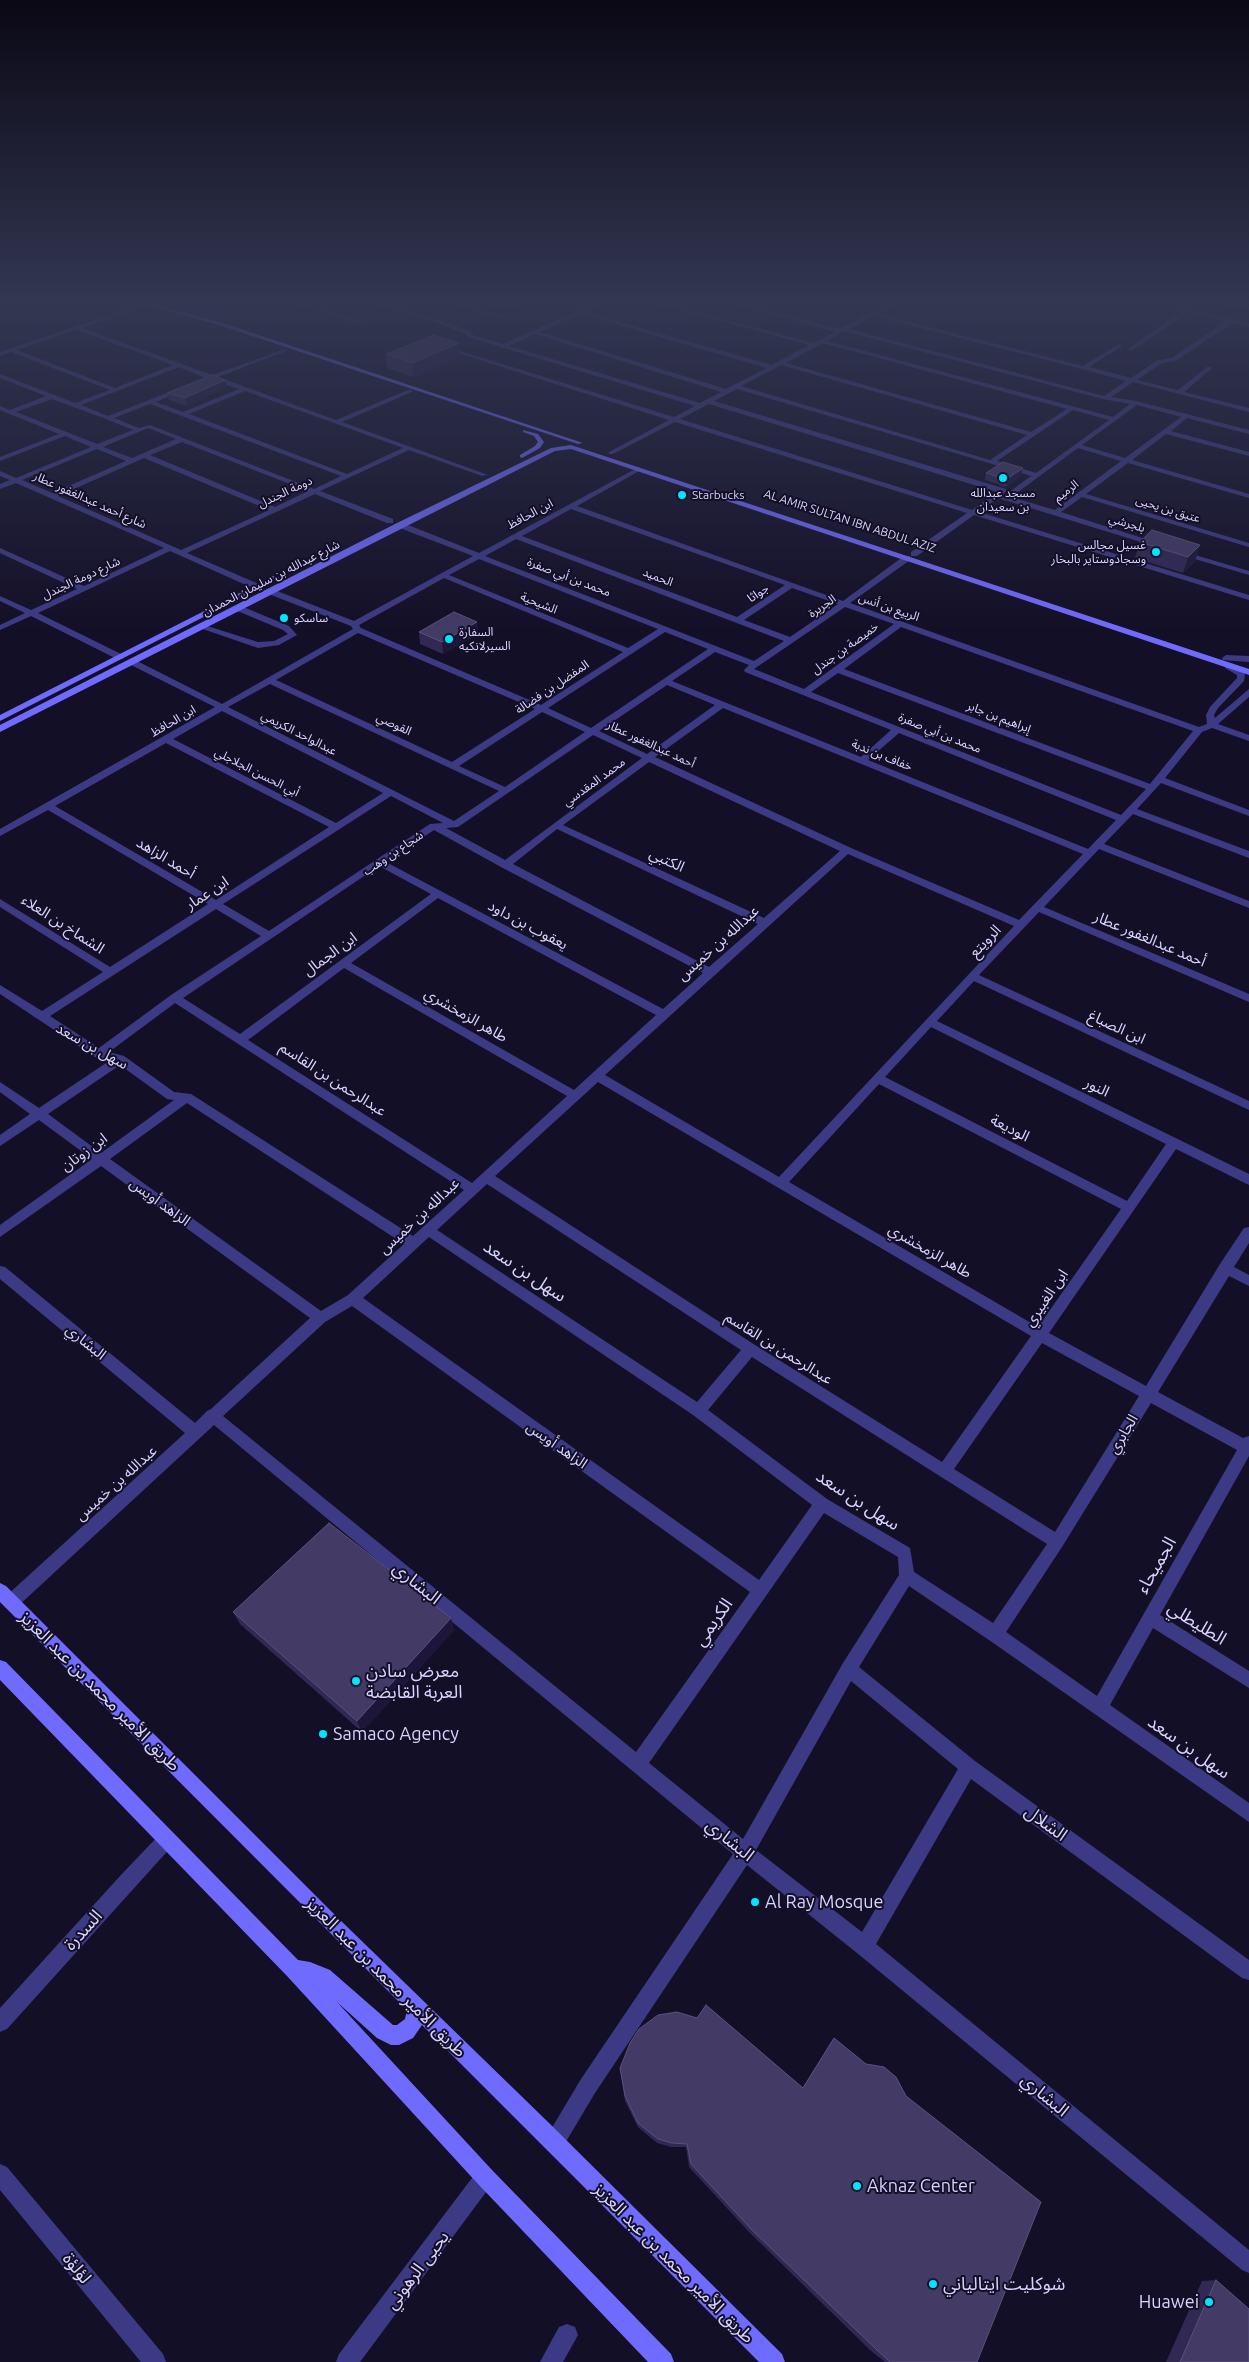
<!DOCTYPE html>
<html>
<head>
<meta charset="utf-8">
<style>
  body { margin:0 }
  canvas { display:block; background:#130f26 }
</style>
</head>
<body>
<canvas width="1249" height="2362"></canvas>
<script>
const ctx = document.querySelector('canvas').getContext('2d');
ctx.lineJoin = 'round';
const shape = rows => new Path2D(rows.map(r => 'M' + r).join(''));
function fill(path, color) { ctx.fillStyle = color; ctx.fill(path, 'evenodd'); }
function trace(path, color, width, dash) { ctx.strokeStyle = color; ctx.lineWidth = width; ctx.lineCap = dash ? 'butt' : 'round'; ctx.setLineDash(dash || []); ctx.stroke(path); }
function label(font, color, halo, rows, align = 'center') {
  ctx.font = font + ' Ubuntu,"Noto Sans Arabic",sans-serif'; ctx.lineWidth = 4; ctx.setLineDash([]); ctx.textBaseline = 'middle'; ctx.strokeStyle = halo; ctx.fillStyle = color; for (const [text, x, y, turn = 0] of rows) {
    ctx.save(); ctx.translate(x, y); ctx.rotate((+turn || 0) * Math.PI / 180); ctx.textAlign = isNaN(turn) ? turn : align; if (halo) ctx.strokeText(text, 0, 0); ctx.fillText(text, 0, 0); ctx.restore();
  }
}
const street = shape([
  [287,300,296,300,365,323,360,324,287,300],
  [366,300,375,300,440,320,471,332,473,335,503,344,601,300,609,300,584,312,772,365,809,345,644,300,653,300,814,343,835,332,720,300,729,300,836,328,843,327,895,300,902,300,878,314,1083,366,1117,345,1121,345,1121,347,1089,367,1131,378,1158,360,1172,358,1226,321,1188,312,1133,350,1129,350,1129,348,1182,311,1176,309,1176,307,1249,323,1249,327,1232,323,1176,361,1162,363,1137,380,1178,390,1207,367,1211,367,1211,369,1184,392,1249,408,1249,412,1133,382,1111,397,1136,401,1249,430,1249,434,1187,418,1171,431,1249,452,1249,456,1166,434,1132,460,1249,494,1249,498,1128,463,1086,494,1249,543,1249,547,1082,497,1061,512,1161,544,1154,546,998,498,979,512,1249,595,1249,600,974,515,917,556,911,556,911,552,967,513,675,422,613,454,609,454,609,452,669,420,442,348,447,347,674,417,695,406,468,337,466,334,436,322,366,300],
  [580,314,767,368,726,389,540,332,580,314],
  [873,316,1082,369,1126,381,1104,396,849,329,873,316],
  [844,331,1103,399,1130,404,1113,417,827,341,844,331],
  [535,334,721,392,700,403,509,346,535,334],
  [823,343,1067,409,1031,432,786,363,823,343],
  [781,365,1027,435,990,460,741,386,781,365],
  [737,389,989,463,1031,476,1005,495,1003,494,1007,491,1006,489,714,401,737,389],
  [709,404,997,492,972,510,680,419,709,404],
  [1137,405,1181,417,1125,458,1082,445,1137,405],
  [1073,410,1109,420,1036,473,997,461,1073,410],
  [1078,448,1121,461,1055,510,1011,497,1078,448],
  [440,300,449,300,508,318,503,319,440,300],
  [1132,300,1139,300,1132,304,1129,302,1132,300],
  [1208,300,1219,300,1249,306,1249,310,1208,300],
  [139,305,141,308,82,328,212,375,286,349,286,351,218,377,336,420,408,390,412,390,412,392,342,422,488,475,482,476,409,450,320,491,393,519,393,523,387,523,315,494,187,553,261,585,261,589,255,589,170,551,38,613,123,655,123,659,117,659,31,616,0,630,0,625,25,613,0,601,0,596,31,610,77,589,0,553,0,548,84,586,164,548,16,483,0,489,0,484,10,480,0,476,0,471,16,478,91,447,65,436,0,461,0,457,59,434,0,410,0,406,10,410,46,396,0,378,0,374,75,403,110,390,11,352,0,356,0,352,139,305],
  [76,330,173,365,115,388,17,350,76,330],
  [179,367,208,379,239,389,183,412,156,402,184,390,182,387,108,416,81,405,179,367],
  [245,391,334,423,403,448,347,474,189,414,245,391],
  [52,399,106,419,133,430,97,444,16,412,52,399],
  [150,404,341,476,314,489,150,425,139,428,114,418,150,404],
  [148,428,176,439,132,458,103,447,148,428],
  [182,442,308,491,275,507,150,455,182,442],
  [97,449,126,461,52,493,22,480,97,449],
  [144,458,269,510,181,550,58,496,144,458],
  [639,467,642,469,641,470,577,506,843,601,904,556,910,556,910,560,850,603,1199,727,1207,724,1206,715,1210,707,1237,678,1237,675,1225,668,1225,664,1231,664,1245,674,1244,681,1218,708,1214,715,1215,718,1249,689,1249,697,1218,724,1249,735,1249,741,1212,728,1202,732,1165,778,1249,810,1249,816,1161,783,1137,809,1249,851,1249,858,1133,814,1104,844,1249,901,1249,908,1099,849,1044,907,1249,994,1249,1002,1039,912,979,975,1249,1101,1249,1110,974,981,937,1021,1249,1174,1249,1185,1176,1149,1049,1333,1146,1386,1220,1264,1244,1228,1249,1227,1249,1243,1234,1267,1249,1275,1249,1286,1229,1276,1158,1392,1243,1438,1249,1436,1249,1456,1160,1615,1249,1671,1249,1688,1153,1628,1110,1705,1249,1803,1249,1822,989,1640,909,1586,859,1667,975,1761,1249,1960,1249,1980,1242,1978,971,1779,876,1944,1249,2250,1249,2273,1242,2270,857,1953,747,1865,595,2093,561,2150,554,2153,547,2150,544,2143,547,2136,581,2079,733,1854,214,1425,17,1607,11,1610,5,1607,3,1602,5,1597,185,1433,0,1279,0,1266,5,1267,195,1423,207,1411,211,1409,310,1318,101,1166,0,1237,0,1225,92,1159,39,1120,0,1146,0,1135,30,1114,0,1092,0,1082,39,1108,109,1061,95,1057,0,994,0,985,42,1011,103,972,0,907,0,899,110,967,208,904,48,810,0,836,0,829,215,707,129,664,129,660,135,660,222,704,353,629,351,626,266,593,266,589,272,589,354,621,473,556,397,527,397,523,403,523,479,553,639,467],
  [571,509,785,585,737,617,522,536,571,509],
  [516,539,784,641,754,661,485,556,516,539],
  [479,559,658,629,628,648,449,575,479,559],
  [444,578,623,652,541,705,361,628,359,625,444,578],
  [792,588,838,604,790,637,744,620,792,588],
  [845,607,894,624,804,689,754,669,845,607],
  [901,627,1193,731,1150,784,844,669,901,627],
  [665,632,708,649,591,728,548,708,665,632],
  [358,633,535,709,452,762,276,680,358,633],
  [715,652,749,665,744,670,745,672,891,730,861,757,672,681,715,652],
  [838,673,1146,789,1121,815,811,692,838,673],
  [270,684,499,791,454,821,228,707,270,684],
  [667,685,715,705,647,754,599,731,667,685],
  [723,708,859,763,1083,854,1019,920,851,848,655,757,723,708],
  [222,711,383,793,336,823,173,739,222,711],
  [542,712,585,732,505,787,459,766,542,712],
  [899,733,1116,820,1088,849,868,760,899,733],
  [593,735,642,758,505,860,446,828,458,827,593,735],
  [166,743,329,827,216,900,55,806,166,743],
  [649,762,840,851,764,918,563,825,649,762],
  [391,796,443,823,430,824,269,931,223,904,391,796],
  [557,829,758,924,709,967,513,864,557,829],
  [434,830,501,867,703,973,663,1009,386,862,434,830],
  [848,854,1014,926,779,1177,605,1075,848,854],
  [379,866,431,894,240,1034,183,998,379,866],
  [438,898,656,1015,574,1090,351,963,438,898],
  [216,909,261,936,171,995,99,1048,50,1016,216,909],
  [344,968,567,1096,472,1183,248,1040,344,968],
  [175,1003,464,1190,413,1236,191,1094,174,1092,124,1056,109,1052,175,1003],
  [931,1027,1166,1144,1127,1201,885,1077,931,1027],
  [120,1065,167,1099,174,1100,101,1153,48,1114,120,1065],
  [598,1082,1031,1336,942,1462,755,1345,495,1176,598,1082],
  [879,1084,1121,1209,1038,1327,789,1182,879,1084],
  [187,1103,404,1244,348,1295,321,1311,110,1159,187,1103],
  [487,1184,741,1350,697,1402,437,1230,487,1184],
  [429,1237,693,1415,812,1505,759,1580,363,1298,429,1237],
  [352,1306,750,1592,636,1752,223,1416,325,1322,352,1306],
  [1042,1343,1139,1396,1055,1532,954,1469,1042,1343],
  [752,1357,1047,1544,993,1623,914,1572,910,1548,827,1499,708,1410,752,1357],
  [1151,1403,1237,1450,1097,1696,1006,1632,1062,1547,1151,1403],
  [824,1513,898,1557,899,1575,843,1663,743,1839,649,1763,824,1513],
  [851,1681,958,1769,862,1932,756,1850,851,1681],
  [1178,550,1249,571,1249,575,1178,554,1178,550],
  [235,606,241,606,289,626,297,635,279,645,258,648,197,627,204,625,258,642,274,641,288,634,283,630,235,610,235,606],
  [1226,655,1249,656,1249,662,1223,660,1222,658,1226,655],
  [167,1830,173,1833,176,1839,173,1845,7,2029,0,2032,0,2008,120,1876,161,1833,167,1830],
  [0,2164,7,2167,163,2354,166,2362,141,2362,0,2190,0,2164],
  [485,2167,492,2170,495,2177,492,2184,360,2362,336,2362,339,2354,478,2170,485,2167],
  [567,2324,575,2327,578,2335,563,2362,540,2362,559,2327,567,2324]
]);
const secondary = shape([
  [108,300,118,300,140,306,137,308,108,300],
  [126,300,136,300,220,322,583,443,578,444,216,324,126,300],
  [523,430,538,434,544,442,540,448,522,458,520,457,520,455,535,446,538,442,534,436,523,432,523,430],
  [571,445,1249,669,1249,675,571,449,555,451,0,732,0,725,397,523,551,448,571,445],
  [273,576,280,578,0,721,0,715,273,576],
  [0,1583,6,1586,335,1915,548,2122,782,2354,785,2362,759,2362,422,2025,413,2038,399,2045,391,2045,377,2038,337,2002,492,2170,671,2354,674,2362,648,2362,478,2184,287,1976,0,1680,0,1660,6,1662,298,1960,310,1962,330,1970,393,2025,397,2025,405,2019,407,2010,0,1602,0,1583]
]);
const wall = shape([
  [484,300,532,300,507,310,484,304],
  [386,354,460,357,414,377,387,368],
  [227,387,187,406,169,400,167,393],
  [986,473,1021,475,1006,487,985,480],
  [1140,542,1200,545,1195,561,1183,573,1135,558],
  [477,622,478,634,443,654,420,644,419,632],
  [233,1612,454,1630,362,1732,240,1624],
  [834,2038,977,2362,885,2362,870,2350,749,2232,689,2167,686,2147,671,2147,657,2143,638,2127,625,2101,620,2068,803,2087],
  [1216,2280,1249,2362,1166,2362,1202,2281]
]);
const shadedWall = shape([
  [507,300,532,300,507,310],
  [459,343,460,357,414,377,412,363],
  [225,380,227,387,187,406,185,398],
  [1023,468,1021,475,1006,487,1007,479],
  [1200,545,1195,561,1183,573,1188,557],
  [477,622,478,634,443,654,442,642],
  [451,1618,454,1630,362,1732,357,1721]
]);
const building = shape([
  [434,335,459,343,412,363,386,354,434,335],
  [212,375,225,380,185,398,167,393,212,375],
  [1003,462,1023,468,1007,479,986,473,1003,462],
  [1152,530,1200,545,1188,557,1140,542,1152,530],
  [454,612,477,622,442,642,419,632,454,612],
  [329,1523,451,1618,357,1721,233,1612,329,1523],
  [706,2005,803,2088,834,2038,866,2064,884,2067,896,2077,906,2096,1041,2202,977,2362,890,2362,877,2350,752,2230,691,2164,687,2144,672,2143,658,2139,638,2123,625,2096,620,2068,630,2043,639,2029,658,2015,677,2012,697,2018,706,2005],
  [1216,2280,1249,2309,1249,2362,1180,2362,1216,2280]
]);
const markers = [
  [1003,478,5,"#00e5ff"],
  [682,495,5,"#00e5ff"],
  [1156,552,5,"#00e5ff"],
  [284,618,5,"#00e5ff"],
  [449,639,5,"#00e5ff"],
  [356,1681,5,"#00e5ff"],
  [323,1734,5,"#00e5ff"],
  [755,1902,5,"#00e5ff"],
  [857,2186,5,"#00e5ff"],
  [933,2284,5,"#00e5ff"],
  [1209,2302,5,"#00e5ff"]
];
const farStreetnames = [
  ["الرميم",1066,491,-38],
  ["دومة الجندل",285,492,-25],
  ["شارع أحمد عبدالغفور عطار",90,500,24],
  ["عتيق بن يحيى",1168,509,17],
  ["ابن الحافظ",530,514,-28],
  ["AL AMIR SULTAN IBN ABDUL AZIZ",850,521,18],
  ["بلجرشي",1127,523,17],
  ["محمد بن أبي صفرة",569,577,21],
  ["الحميد",658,577,21],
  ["شارع دومة الجندل",81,578,-25],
  ["شارع عبدالله بن سليمان الحمدان",271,578,-27],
  ["جواثا",758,593,-34],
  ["الشيحية",539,603,22],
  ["الجريرة",822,606,-35],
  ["الربيع بن أنس",889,607,19],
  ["خميصة بن جندل",845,648,-36],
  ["المفضل بن فضالة",552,687,-34],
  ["إبراهيم بن جابر",999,717,21],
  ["ابن الحافظ",173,721,-30],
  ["القوصي",394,724,25],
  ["عبدالواحد الكريمي",299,733,27],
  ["محمد بن أبي صفرة",940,733,22],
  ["أحمد عبدالغفور عطار",651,744,25],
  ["خفاف بن ندبة",882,755,22],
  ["أبي الحسن الجلاجلي",257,772,27],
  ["محمد المقدسي",594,782,-36],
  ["شجاع بن وهب",393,853,-34]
];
const farPoinames = [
  ["مسجد عبدالله",1003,493,"center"],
  ["بن سعيدان",1003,507,"center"],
  ["Starbucks",692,495],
  ["غسيل مجالس",1146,545,"right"],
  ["وسجادوستاير بالبخار",1146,559,"right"],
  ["ساسكو",294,618],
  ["السفارة",459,632],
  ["السيرلانكيه",459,646]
];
const streetNames = [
  ["أحمد الزاهد",166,858,31],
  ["الكتبي",667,860,25],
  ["ابن عمار",207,893,-33],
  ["الشماخ بن العلاء",63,924,33],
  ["يعقوب بن داود",528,925,28],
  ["أحمد عبدالغفور عطار",1150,939,23],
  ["الرويتع",985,941,-46],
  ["عبدالله بن خميس",718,943,-42],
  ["ابن الجمال",330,954,-36],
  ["طاهر الزمخشري",466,1015,30],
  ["ابن الصباغ",1117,1027,25],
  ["سهل بن سعد",92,1046,29],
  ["عبدالرحمن بن القاسم",333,1079,33],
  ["النور",1097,1087,26],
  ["الوديعة",1010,1128,27],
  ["ابن زوتان",84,1152,-36],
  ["الزاهد أويس",160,1202,36],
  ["عبدالله بن خميس",419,1216,-43],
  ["طاهر الزمخشري",930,1251,30],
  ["ابن الغبيري",1046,1298,-56],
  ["البشاري",86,1342,39],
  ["عبدالرحمن بن القاسم",779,1348,32],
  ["الجابري",1123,1434,-59],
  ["الزاهد أويس",557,1445,35],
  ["عبدالله بن خميس",116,1483,-42]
];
const nearStreetnames = [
  ["سهل بن سعد",525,1271,34],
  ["سهل بن سعد",858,1500,33],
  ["الجميحاء",1156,1565,-60],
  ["البشاري",417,1583,39],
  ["الكريمي",713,1622,-55],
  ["الطليطلي",1197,1623,32],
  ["طريق الأمير محمد بن عبد العزيز",100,1691,45],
  ["سهل بن سعد",1189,1747,35],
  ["الشلال",1046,1823,36],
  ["البشاري",730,1840,39],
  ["السدرة",83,1930,-48],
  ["طريق الأمير محمد بن عبد العزيز",386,1977,45],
  ["البشاري",1045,2095,40],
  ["طريق الأمير محمد بن عبد العزيز",674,2263,45],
  ["لؤلؤة",77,2268,51],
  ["يحيى الرهوني",417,2270,-53]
];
const nearPoinames = [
  ["معرض سادن",366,1671],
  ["العربة القابضة",366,1692],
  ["Samaco Agency",333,1734],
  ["Al Ray Mosque",765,1902],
  ["Aknaz Center",867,2186],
  ["شوكليت ايتالياني",943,2284],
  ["Huawei",1199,2302,"right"]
];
fill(street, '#3d3a85');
fill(secondary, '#6f6bff');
fill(wall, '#312854');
fill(shadedWall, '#1d163a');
fill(building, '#433a66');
trace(building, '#5a527e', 1);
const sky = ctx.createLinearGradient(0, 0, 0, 631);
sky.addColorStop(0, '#0a0815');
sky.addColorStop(0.48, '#333752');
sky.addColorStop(1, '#33375200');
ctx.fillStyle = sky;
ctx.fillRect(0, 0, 1249, 631);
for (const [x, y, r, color] of markers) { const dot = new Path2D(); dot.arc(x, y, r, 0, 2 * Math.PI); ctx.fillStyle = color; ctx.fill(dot); trace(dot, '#130f26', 2); }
label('12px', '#d9d4ff', '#130f26', farStreetnames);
label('12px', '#d9d4ff', '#130f26', farPoinames, 'left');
label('15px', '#d9d4ff', '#130f26', streetNames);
label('18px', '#d9d4ff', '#130f26', nearStreetnames);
label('18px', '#d9d4ff', '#130f26', nearPoinames, 'left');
</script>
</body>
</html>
